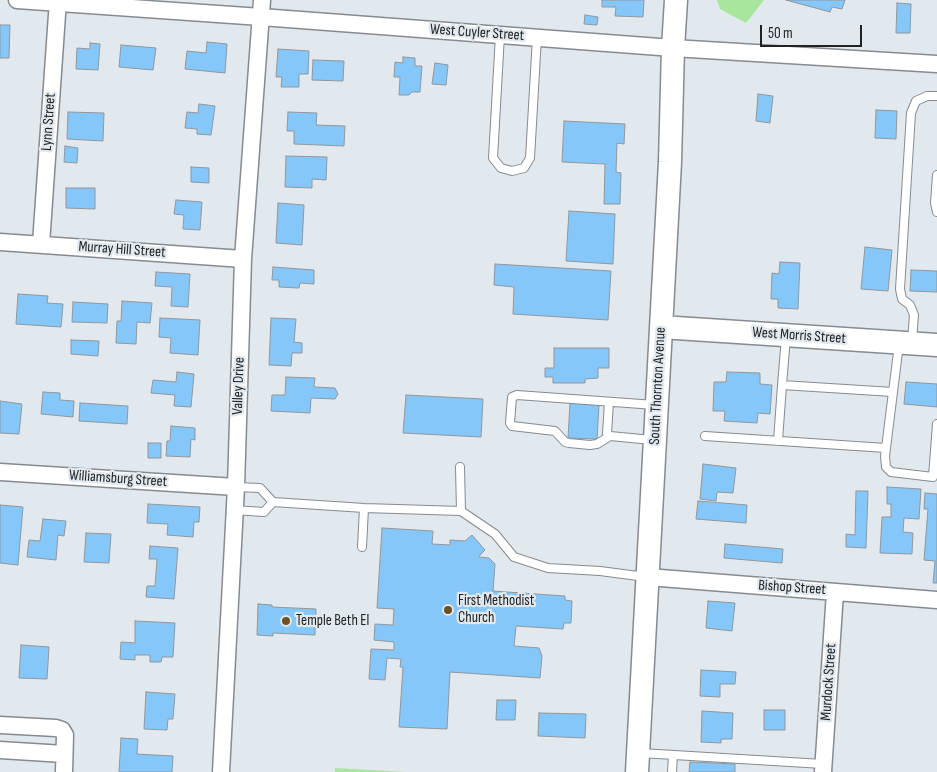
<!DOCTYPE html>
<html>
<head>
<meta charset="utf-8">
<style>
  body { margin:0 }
  #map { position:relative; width:937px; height:772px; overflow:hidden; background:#e1e8ee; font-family:"Sofia Sans Condensed",sans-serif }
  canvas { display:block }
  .scale { position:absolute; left:760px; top:25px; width:102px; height:22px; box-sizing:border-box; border:2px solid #202224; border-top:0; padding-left:6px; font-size:15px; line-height:18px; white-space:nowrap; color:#202224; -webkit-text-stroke:4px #e1e8ee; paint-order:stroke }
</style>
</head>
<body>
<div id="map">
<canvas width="937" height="772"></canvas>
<div class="scale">50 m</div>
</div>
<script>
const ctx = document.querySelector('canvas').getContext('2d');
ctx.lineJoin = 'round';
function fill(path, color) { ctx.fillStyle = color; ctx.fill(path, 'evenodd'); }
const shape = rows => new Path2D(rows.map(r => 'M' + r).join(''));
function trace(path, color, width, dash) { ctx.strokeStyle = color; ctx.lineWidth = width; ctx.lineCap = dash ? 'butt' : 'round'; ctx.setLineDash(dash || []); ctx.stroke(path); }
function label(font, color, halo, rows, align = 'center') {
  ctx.font = font + ' "Sofia Sans Condensed",sans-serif'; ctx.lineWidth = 4.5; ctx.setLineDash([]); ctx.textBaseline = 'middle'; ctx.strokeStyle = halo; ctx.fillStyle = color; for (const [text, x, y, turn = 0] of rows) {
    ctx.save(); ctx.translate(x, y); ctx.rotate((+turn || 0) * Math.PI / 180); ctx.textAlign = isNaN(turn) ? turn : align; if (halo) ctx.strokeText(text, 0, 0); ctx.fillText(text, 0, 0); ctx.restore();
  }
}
const green = shape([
  [717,0,764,0,746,23,720,9],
  [335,768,406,772,335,772]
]);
const building = shape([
  [602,0,644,0,643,17,615,16,616,7,602,7,602,0],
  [786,0,845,0,842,9,832,7,830,12,786,0],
  [897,3,911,4,910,33,896,33,897,3],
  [585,15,598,17,597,25,584,24,585,15],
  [0,25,10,25,9,58,0,58,0,25],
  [207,42,227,44,225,73,185,69,187,51,206,53,207,42],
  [90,43,100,44,98,70,76,69,77,48,90,49,90,43],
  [121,45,156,48,153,70,119,67,121,45],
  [278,49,309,51,308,74,299,74,299,87,281,87,282,77,276,77,278,49],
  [403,57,415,58,415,66,422,66,420,92,412,92,409,95,399,95,400,77,394,77,395,62,403,63,403,57],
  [313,60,344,61,343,81,312,80,313,60],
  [435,63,448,65,446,85,432,84,435,63],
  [758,94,773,96,770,123,756,121,758,94],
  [199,104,215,106,211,135,197,134,197,129,185,128,187,112,198,113,199,104],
  [876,110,897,111,896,139,875,138,876,110],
  [68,112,104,113,103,141,67,139,68,112],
  [288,112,317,113,316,125,345,126,344,146,294,144,294,131,287,131,288,112],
  [564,121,625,124,624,144,617,143,616,172,621,173,620,204,604,204,605,164,562,162,564,121],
  [65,146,78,148,77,163,64,162,65,146],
  [286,156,327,157,326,180,312,179,312,188,285,187,286,156],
  [191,167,209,168,209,183,191,182,191,167],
  [66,188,95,188,95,209,66,208,66,188],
  [176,200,202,202,200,230,183,229,184,215,174,214,176,200],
  [278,203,304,205,302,245,276,243,278,203],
  [569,211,615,214,613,264,566,261,569,211],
  [865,247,892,250,888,291,861,289,865,247],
  [780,262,800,263,798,309,778,308,778,299,771,299,772,273,779,274,780,262],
  [495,264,611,271,608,320,513,314,514,287,494,285,495,264],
  [273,267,314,270,314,284,300,283,299,288,279,287,279,280,272,280,273,267],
  [911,270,937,271,937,292,910,291,911,270],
  [156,272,190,274,188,307,171,306,172,287,155,286,156,272],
  [18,294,48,296,47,303,63,304,61,327,16,324,18,294],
  [122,301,152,303,150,323,137,322,136,344,116,343,117,321,121,321,122,301],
  [73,302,108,304,107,323,72,322,73,302],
  [160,318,200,320,198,355,170,353,171,338,159,337,160,318],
  [271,318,296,319,294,342,302,343,302,353,292,353,291,366,269,365,271,318],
  [71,340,99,341,98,356,71,354,71,340],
  [554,348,609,348,609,368,598,368,598,378,585,379,585,383,553,383,553,377,545,377,545,368,554,368,554,348],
  [177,372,194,374,191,407,174,406,175,395,151,393,153,380,176,382,177,372],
  [727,372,760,373,760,384,772,385,770,414,758,413,757,423,724,421,725,411,713,411,714,382,726,382,727,372],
  [286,377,315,378,314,387,335,388,338,394,335,399,311,398,310,413,271,411,272,395,285,395,286,377],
  [906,382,937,384,937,407,904,404,906,382],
  [43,392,60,393,60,400,74,401,73,417,41,414,43,392],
  [406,395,483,399,481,437,403,433,406,395],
  [0,401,22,404,19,434,0,433,0,401],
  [80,403,128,406,127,424,79,421,80,403],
  [570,403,599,405,597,439,568,438,570,403],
  [171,426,195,428,195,440,191,439,190,457,166,456,167,441,170,441,171,426],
  [148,443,161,443,161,458,148,458,148,443],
  [703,464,736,468,733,493,717,492,716,501,700,499,703,464],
  [887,487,921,489,919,519,904,518,903,532,913,533,912,554,880,553,882,517,891,517,891,504,887,504,887,487],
  [856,491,868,491,866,548,846,547,846,534,855,535,856,491],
  [925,493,937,494,937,583,933,583,935,561,924,560,928,509,924,509,925,493],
  [698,501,747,505,746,523,696,519,698,501],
  [148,504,200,507,199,522,194,522,193,537,167,535,168,524,147,523,148,504],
  [0,505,23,507,18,565,0,563,0,505],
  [43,519,66,521,64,536,58,535,56,560,27,557,29,540,40,541,43,519],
  [382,528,433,531,432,544,450,545,450,540,465,541,472,535,485,550,480,555,479,557,489,558,495,564,493,591,565,596,565,600,572,601,571,623,564,623,563,629,516,626,514,646,539,648,542,656,540,678,450,672,447,729,399,727,403,667,400,667,401,659,387,658,385,680,369,679,371,649,394,650,394,642,374,640,375,624,393,625,394,609,377,608,382,528],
  [86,533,111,534,109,563,84,562,86,533],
  [725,544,783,549,782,563,724,558,725,544],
  [150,546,178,548,174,599,146,597,147,586,155,586,157,559,149,559,150,546],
  [708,601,735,603,732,631,706,628,708,601],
  [258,604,272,605,272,607,316,609,315,635,273,633,273,636,257,635,258,604],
  [135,621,175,623,173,657,162,657,161,662,150,662,150,655,135,655,135,660,120,659,121,642,135,643,135,621],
  [21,645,49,647,47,679,19,678,21,645],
  [701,670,736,672,735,684,720,684,720,697,700,696,701,670],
  [146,692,175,694,173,719,168,719,167,730,144,729,146,692],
  [497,700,516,700,515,720,496,720,497,700],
  [764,710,785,710,785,730,764,730,764,710],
  [702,711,733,713,732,739,721,739,721,743,701,742,702,711],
  [539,713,586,714,585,738,538,736,539,713],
  [121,738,138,739,137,754,173,756,172,772,119,772,121,738],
  [690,762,735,764,735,772,689,772,690,762]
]);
const lane = shape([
  [500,35,493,158,501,168,512,171,524,168,530,158,537,37],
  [937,175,935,203,937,212],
  [912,341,914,315,910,305,902,299,900,289,911,113,916,101,927,96,937,96],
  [899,344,885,456,886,467,891,472,933,477,937,424],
  [782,385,786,337],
  [609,402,607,433,610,436,652,440],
  [610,436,597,444,590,445,569,443,565,442,555,431,512,426,510,423,512,397,517,395,655,405],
  [705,436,886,448],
  [778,441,782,385,893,392],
  [460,467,461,511],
  [236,487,260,488,273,502,364,508,461,511,495,534,514,557,548,568,600,571,646,577],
  [234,510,264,512,273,502],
  [362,547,364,508],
  [641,753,823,764],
  [672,772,673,755]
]);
const street = shape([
  [17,0,261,17,673,48,937,64],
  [0,242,243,259],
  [41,244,58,0],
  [0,472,236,487],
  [648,577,937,600],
  [0,725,56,728,62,730,65,735,64,772],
  [0,750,64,754],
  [221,772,236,487,243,259,262,0],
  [823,772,835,592]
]);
const secondary = shape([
  [661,327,937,345],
  [637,772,670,162,673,48,676,0]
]);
const markers = [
  [448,610,5,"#6f5126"],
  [286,621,5,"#6f5126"]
];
const streetNames = [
  ["West Cuyler Street",477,33,4],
  ["Lynn Street",49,122,-86],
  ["Murray Hill Street",122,250,4],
  ["West Morris Street",799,336,4],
  ["Valley Drive",239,386,-88],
  ["South Thornton Avenue",658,386,-87],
  ["Williamsburg Street",118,479,4],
  ["Bishop Street",792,588,4],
  ["Murdock Street",829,682,-86]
];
const poiNames = [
  ["First Methodist",458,601],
  ["Church",458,618],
  ["Temple Beth El",296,621]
];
fill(green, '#a9e69d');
fill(building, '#85c7f9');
trace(building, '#91979c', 1);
trace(lane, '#858b90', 10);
trace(street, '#858b90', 19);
trace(secondary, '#858b90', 25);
trace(lane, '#fff', 8);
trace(street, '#fff', 16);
trace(secondary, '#fff', 22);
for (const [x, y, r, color] of markers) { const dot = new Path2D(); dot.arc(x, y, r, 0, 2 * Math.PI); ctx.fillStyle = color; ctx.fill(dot); trace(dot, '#e1e8ee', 2); }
label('15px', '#202224', '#e1e8ee', streetNames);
label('15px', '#202224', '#e1e8ee', poiNames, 'left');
</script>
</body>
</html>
